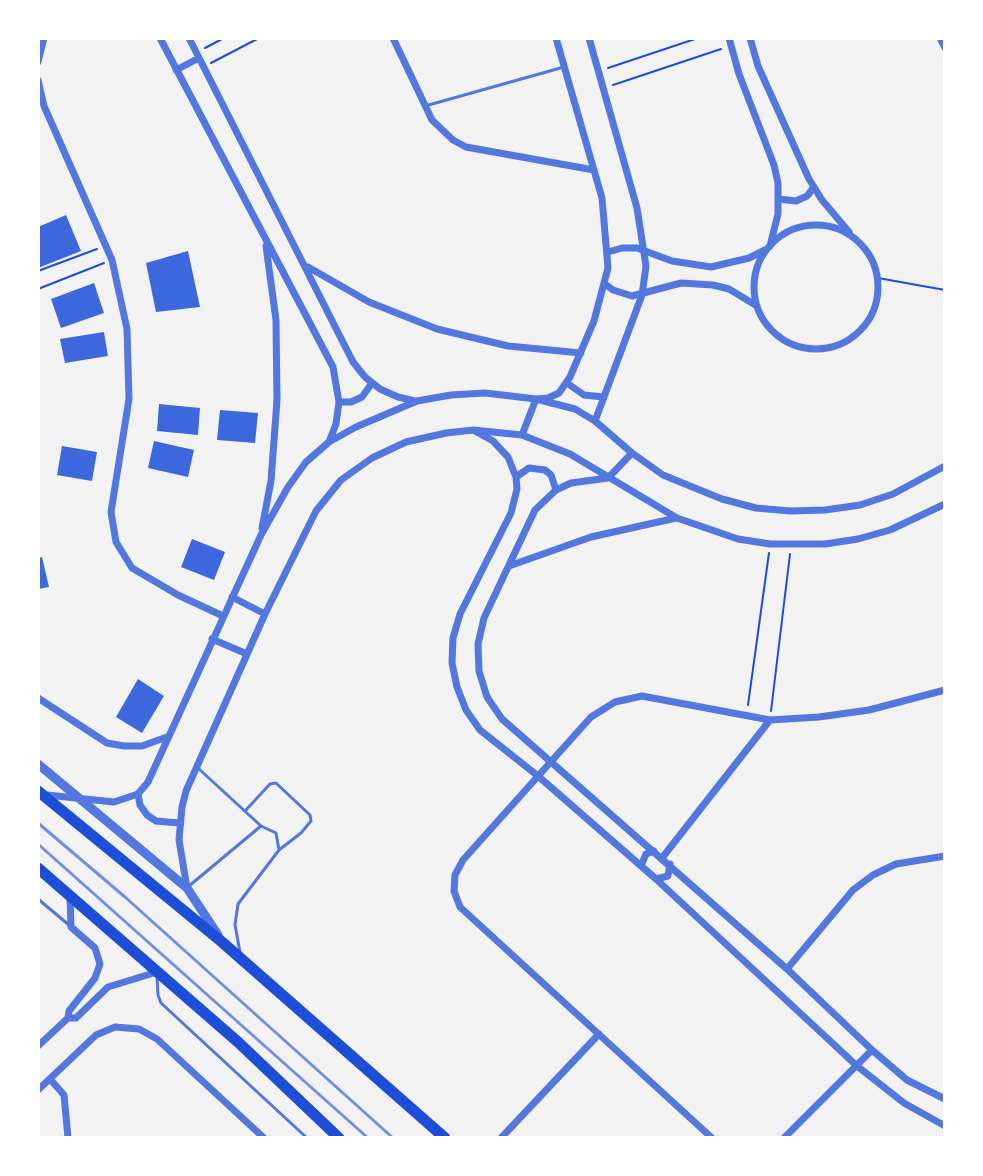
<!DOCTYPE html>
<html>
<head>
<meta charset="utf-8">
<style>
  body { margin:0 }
  #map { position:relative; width:983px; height:1176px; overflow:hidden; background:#f2f2f2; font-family:"Open Sans",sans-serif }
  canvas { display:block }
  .frame { position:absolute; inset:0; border:40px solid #fff; pointer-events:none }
</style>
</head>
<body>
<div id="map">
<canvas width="983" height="1176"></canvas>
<div class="frame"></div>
</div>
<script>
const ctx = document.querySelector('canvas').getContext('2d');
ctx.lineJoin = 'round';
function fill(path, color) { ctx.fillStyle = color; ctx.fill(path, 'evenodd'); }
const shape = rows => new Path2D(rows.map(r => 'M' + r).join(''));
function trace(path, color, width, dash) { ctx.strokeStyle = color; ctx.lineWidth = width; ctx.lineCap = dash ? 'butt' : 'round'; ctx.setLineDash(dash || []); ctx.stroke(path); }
const building = shape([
  [66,215,81,251,38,268,38,227],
  [188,251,200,307,156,312,146,263],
  [94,283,104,313,61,328,51,299],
  [104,332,108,356,65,363,60,339],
  [159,404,200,408,198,435,157,431],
  [220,410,258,413,255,443,217,440],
  [154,441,194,450,188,477,148,468],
  [62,446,97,452,92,481,57,475],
  [192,539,225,552,214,580,181,567],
  [42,557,49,587,38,589,38,558],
  [138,679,164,696,142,733,116,717]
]);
const path = shape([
  [205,48,224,38],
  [211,63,259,38],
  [608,68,698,38],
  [613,85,721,49],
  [38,271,97,249],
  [878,278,945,290],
  [38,289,104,263],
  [748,705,769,553],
  [771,711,790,554]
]);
const service = shape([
  [425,106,564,67],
  [199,769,261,826],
  [245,811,270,784,276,783,310,815,311,821,301,833,279,850],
  [189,886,261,826,276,833,279,850,238,904,235,925,240,952],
  [38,899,69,925],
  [157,976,158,995,161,1003,307,1138]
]);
const minor = shape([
  [160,38,333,367,339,402,336,424,329,442],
  [189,38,353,362,365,377,380,389,398,397,415,401],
  [393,38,432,120,453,140,466,147,594,170],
  [589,38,637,208,646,266,642,295,595,421],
  [729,38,739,74,774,165,778,183,778,214,770,246],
  [750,38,758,66,809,179,822,200,849,232],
  [940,38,945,48],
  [38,62,44,38],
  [176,70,199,58],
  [38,80,44,106,112,260,127,329,129,399,111,512,116,542,132,568,178,595,223,616],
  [779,199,796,201,807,196,814,187],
  '754 287a62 62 0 1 1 124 0a62 62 0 1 1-124 0Z',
  [608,252,622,248,637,248,672,261,711,267,749,258,765,250],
  [308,267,369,302,437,329,508,346,581,353],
  [605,284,613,290,632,296,681,283,713,285,729,289,757,306],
  [567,383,584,395,604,397],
  [339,402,351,402,362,397,372,383],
  [475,431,493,441,508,457,516,477,517,489,511,513,460,614,453,638,452,663,457,687,466,710,480,730,538,776,656,879,857,1066,904,1103,945,1126],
  [522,435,536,399,548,398,559,393,570,377,594,321,608,268,602,198,556,38],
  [632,453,608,478,571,483,556,490,535,510,484,618,478,644,479,671,487,697,502,719,787,969,872,1050,907,1080,945,1099],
  [516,477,529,468,545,470,551,475,556,490],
  [262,528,271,481,277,400,276,320,266,246],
  [509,566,591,537,676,518],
  [232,597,265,614],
  [212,639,247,654],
  [38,698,107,743,124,746,142,746,167,737],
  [138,794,140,805,147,815,156,821,179,823],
  [47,795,114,802,138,794,148,782,261,535,288,487,306,462,329,442,356,427,417,401,451,395,485,393,536,399,575,409,595,421,632,453,663,475,722,499,756,508,790,511,825,510,860,505,893,494,945,466],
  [662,858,770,720],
  [641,866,646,854,654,851],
  [656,879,668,876,670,864],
  [187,888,179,840,182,807,186,791,265,614,316,511,341,480,372,458,406,442,446,433,473,430,522,435,570,454,677,518,738,539,770,544,825,544,858,539,890,530,945,504],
  [70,896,71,927,95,948,100,964,95,978,69,1011,68,1018,76,1018,108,987,157,972],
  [787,969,853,890,873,875,896,864,945,856],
  [38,1046,68,1018],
  [50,1079,64,1095,68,1138],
  [38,1090,96,1035,115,1027,139,1029,157,1039,264,1138],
  [501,1138,599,1034],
  [712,1138,460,907,454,891,455,875,463,860,591,717,615,702,642,696,770,720,819,717,869,710,945,690],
  [784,1138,872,1050]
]);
const tertiary = shape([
  [38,764,187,888,218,935]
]);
const primary = shape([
  [38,791,222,942,445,1138],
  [38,868,238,1042,339,1138]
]);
const rail = shape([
  [38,823,125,897,393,1138],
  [38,844,368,1138]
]);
fill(building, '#3d67dc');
trace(path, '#1d4ed8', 2);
trace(service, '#5277de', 3);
trace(minor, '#5277de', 7);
trace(tertiary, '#5277de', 9);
trace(primary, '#1d4ed8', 11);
trace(rail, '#7290e2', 3);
</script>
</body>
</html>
